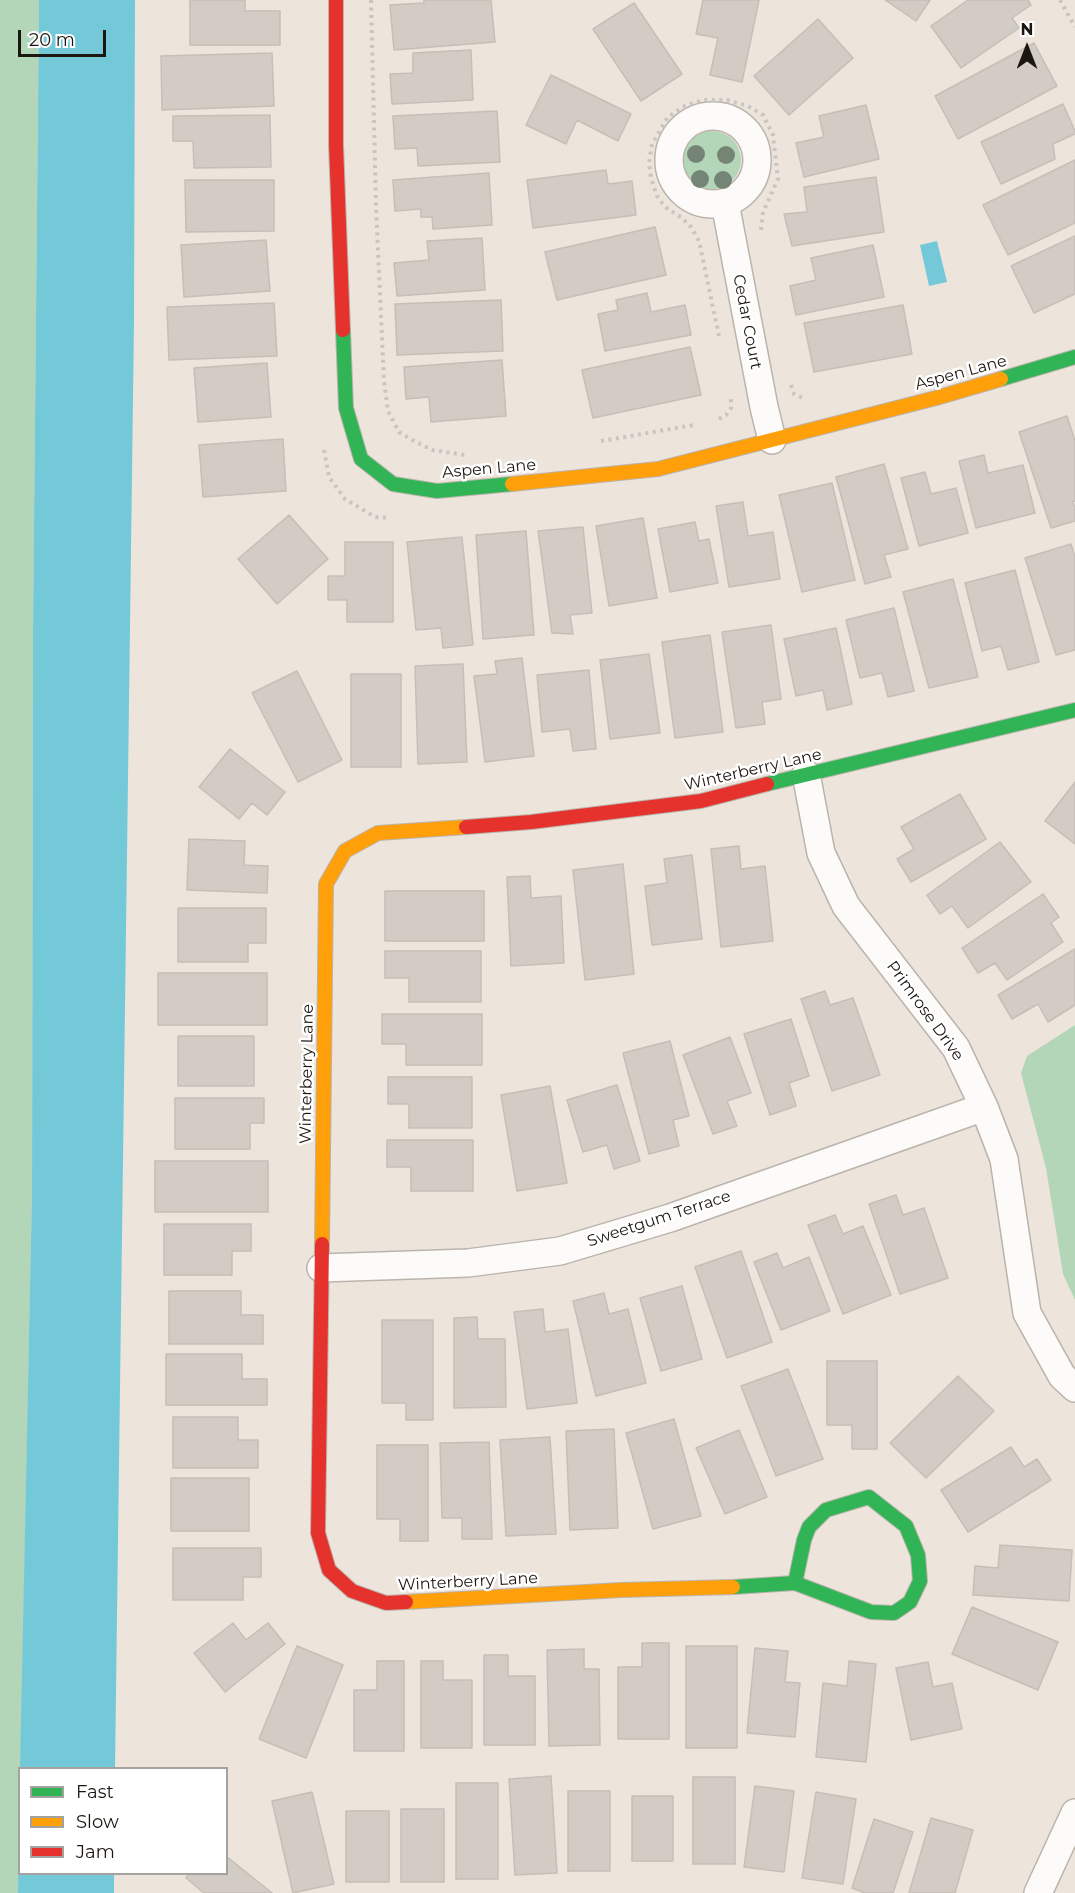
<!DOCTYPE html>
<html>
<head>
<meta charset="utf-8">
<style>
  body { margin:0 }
  #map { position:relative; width:1075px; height:1893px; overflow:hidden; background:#ede4db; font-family:Montserrat,sans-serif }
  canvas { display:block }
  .legend { position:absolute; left:18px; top:1767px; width:210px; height:108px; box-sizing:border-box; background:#fff; border:2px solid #a4a29f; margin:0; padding:8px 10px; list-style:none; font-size:18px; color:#1b1610 }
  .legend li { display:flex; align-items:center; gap:12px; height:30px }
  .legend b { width:30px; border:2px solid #a4a29f }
  .north { position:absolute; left:997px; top:18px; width:60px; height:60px; -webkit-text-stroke:4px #fff; paint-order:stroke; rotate:0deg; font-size:16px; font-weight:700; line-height:24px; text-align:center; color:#1b1610 }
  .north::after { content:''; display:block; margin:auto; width:21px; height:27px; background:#1b1610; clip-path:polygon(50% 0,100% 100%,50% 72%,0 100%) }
  .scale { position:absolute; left:18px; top:30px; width:88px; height:27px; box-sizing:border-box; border:3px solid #1b1610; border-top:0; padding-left:8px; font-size:18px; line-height:21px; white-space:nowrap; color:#1b1610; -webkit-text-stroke:4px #fff; paint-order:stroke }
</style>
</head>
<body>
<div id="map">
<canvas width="1075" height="1893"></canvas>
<ul class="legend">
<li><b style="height:8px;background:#30b455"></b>Fast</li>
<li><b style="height:8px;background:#ff9f0a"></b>Slow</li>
<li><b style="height:8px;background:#e5322d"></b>Jam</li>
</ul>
<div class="north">N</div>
<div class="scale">20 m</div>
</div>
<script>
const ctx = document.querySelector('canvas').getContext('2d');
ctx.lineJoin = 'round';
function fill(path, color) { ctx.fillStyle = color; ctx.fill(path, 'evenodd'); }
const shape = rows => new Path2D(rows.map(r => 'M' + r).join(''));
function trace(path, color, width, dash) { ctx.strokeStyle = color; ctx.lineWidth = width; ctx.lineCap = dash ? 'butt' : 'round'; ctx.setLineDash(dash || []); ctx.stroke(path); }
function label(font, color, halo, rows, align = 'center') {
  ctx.font = font + ' Montserrat,sans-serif'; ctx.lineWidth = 5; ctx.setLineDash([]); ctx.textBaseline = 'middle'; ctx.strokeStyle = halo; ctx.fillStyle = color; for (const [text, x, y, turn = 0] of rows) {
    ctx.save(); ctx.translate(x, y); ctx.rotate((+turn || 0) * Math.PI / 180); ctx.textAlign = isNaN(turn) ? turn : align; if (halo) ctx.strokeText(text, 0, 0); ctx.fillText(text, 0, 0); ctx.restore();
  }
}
const green = shape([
  [0,0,39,0,33,628,32,1191,18,1893,0,1893],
  '683 160a29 29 0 1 1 58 0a29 29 0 1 1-58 0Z',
  [1075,1025,1075,1300,1063,1274,1046,1168,1021,1073,1027,1056]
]);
const water = shape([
  [39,0,135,0,134,321,115,1768,20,1768,32,1191,33,628],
  [937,241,947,282,929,286,920,245],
  [19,1784,20,1874,114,1874,114,1893,18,1893]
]);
const building = shape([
  [190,0,245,0,245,11,280,11,280,45,190,45,190,0],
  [424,0,491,0,495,42,394,50,390,5,424,3,424,0],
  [703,0,759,0,742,82,710,75,718,38,696,34,703,0],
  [885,0,930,0,916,21,885,0],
  [968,0,1028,0,1031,5,1012,18,1019,28,961,68,931,26,968,0],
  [634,3,682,74,641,101,593,29,634,3],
  [818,19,853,58,789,115,754,76,818,19],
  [1034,43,1057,86,958,139,935,96,1034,43],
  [471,50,473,100,392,104,390,74,413,73,413,53,471,50],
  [272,53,274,106,162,110,161,56,272,53],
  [551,75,631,114,618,141,577,120,566,144,526,125,551,75],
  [1063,104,1075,131,1075,134,1053,144,1055,159,1001,184,981,142,1063,104],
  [866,105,879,159,804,177,796,143,824,137,819,116,866,105],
  [497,111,500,162,418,166,417,148,395,149,393,116,497,111],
  [270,115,271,167,194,168,193,141,173,141,173,116,270,115],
  [1075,160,1075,223,1008,255,983,205,1075,160],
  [606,170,608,184,632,181,636,215,533,228,527,180,606,170],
  [489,173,492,225,433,229,432,217,421,217,421,209,395,211,393,180,489,173],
  [876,177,884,232,792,246,784,214,807,212,804,187,876,177],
  [185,180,274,180,274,231,186,232,185,180],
  [655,227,666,275,557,300,545,252,655,227],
  [1075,236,1075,294,1034,313,1011,266,1075,236],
  [482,238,485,290,397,296,394,263,429,260,427,241,482,238],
  [266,240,270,291,184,297,181,245,266,240],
  [873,245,884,297,796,315,790,286,816,280,811,258,873,245],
  [647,293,651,312,685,305,691,335,605,351,598,314,618,310,616,300,647,293],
  [501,300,503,351,397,355,395,304,501,300],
  [274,303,277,356,169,360,167,307,274,303],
  [903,305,912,354,814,372,804,323,903,305],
  [690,347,701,395,593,418,582,370,690,347],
  [502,360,506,416,431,422,429,397,406,399,404,367,502,360],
  [267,363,271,417,198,422,194,368,267,363],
  [1067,416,1075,441,1075,501,1073,502,1075,508,1075,521,1051,528,1019,432,1067,416],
  [283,439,286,491,203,497,199,445,283,439],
  [984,455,988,473,1023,465,1035,513,976,528,959,461,984,455],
  [884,464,908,549,884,555,891,577,865,584,836,477,884,464],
  [925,472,931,494,956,488,968,533,919,546,901,478,925,472],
  [832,483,855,580,802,592,779,495,832,483],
  [743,502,748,536,773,532,780,579,729,587,716,506,743,502],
  [289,515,328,559,277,604,238,559,289,515],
  [643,518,657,598,609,606,596,526,643,518],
  [695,522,699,541,709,539,718,583,670,592,658,529,695,522],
  [583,527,592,613,570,615,573,634,552,633,538,531,583,527],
  [526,531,534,635,483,639,476,535,526,531],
  [462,537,473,645,443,648,441,628,416,630,407,542,462,537],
  [345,542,393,542,393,622,347,622,347,600,328,600,328,576,345,576,345,542],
  [1071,544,1075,557,1075,650,1056,655,1025,558,1071,544],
  [1015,570,1039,662,1008,670,1001,646,982,651,965,583,1015,570],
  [953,579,978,677,929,688,903,592,953,579],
  [894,608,914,691,888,697,882,673,860,678,846,620,894,608],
  [771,625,781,699,762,702,765,724,736,728,722,632,771,625],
  [836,628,852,704,827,710,823,690,796,696,784,639,836,628],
  [710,635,723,732,675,738,662,642,710,635],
  [649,654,660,733,610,739,600,660,649,654],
  [522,658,534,756,485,762,474,676,497,674,495,661,522,658],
  [463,664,467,762,418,764,415,666,463,664],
  [589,670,596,749,573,751,570,729,542,732,537,675,589,670],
  [297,671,342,760,298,782,252,693,297,671],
  [351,674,401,674,401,767,351,767,351,674],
  [230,749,285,792,267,815,252,803,239,819,199,787,230,749],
  [1075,782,1075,844,1045,821,1075,782],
  [960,794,986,839,911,882,897,859,914,849,901,827,960,794],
  [189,839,245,841,244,865,268,866,267,893,187,890,189,839],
  [1000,842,1031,882,968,928,952,906,940,914,927,895,1000,842],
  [739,846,741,869,765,866,773,941,721,947,711,849,739,846],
  [692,855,702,939,652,945,645,886,667,883,664,859,692,855],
  [623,864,634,974,585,980,573,870,623,864],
  [530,876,531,898,561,896,564,963,511,966,507,877,530,876],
  [385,891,484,891,484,941,385,941,385,891],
  [1043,894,1059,917,1051,923,1063,942,1007,980,995,963,978,973,962,948,1043,894],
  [178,908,266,908,266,943,248,943,248,962,178,962,178,908],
  [1075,949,1075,1005,1048,1022,1038,1004,1012,1019,998,995,1075,949],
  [385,951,481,951,481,1002,409,1002,409,978,385,978,385,951],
  [158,973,267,973,267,1025,158,1025,158,973],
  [825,991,830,1005,853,998,880,1075,832,1091,801,999,825,991],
  [382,1014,482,1014,482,1065,406,1065,406,1044,382,1044,382,1014],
  [791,1019,809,1076,789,1083,796,1106,770,1115,744,1034,791,1019],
  [178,1036,254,1036,254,1086,178,1086,178,1036],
  [730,1037,751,1093,727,1101,737,1126,713,1134,683,1055,730,1037],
  [670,1041,689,1116,673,1120,679,1146,649,1154,623,1053,670,1041],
  [388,1077,472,1077,472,1128,409,1128,409,1104,388,1104,388,1077],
  [617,1085,640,1161,614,1169,607,1145,583,1152,567,1100,617,1085],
  [550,1086,567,1183,517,1191,501,1095,550,1086],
  [175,1098,264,1098,264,1123,250,1123,250,1149,175,1149,175,1098],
  [387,1140,473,1140,473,1191,411,1191,411,1167,387,1167,387,1140],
  [155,1161,268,1161,268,1212,155,1212,155,1161],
  [896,1195,903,1215,924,1208,948,1278,900,1294,869,1204,896,1195],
  [835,1215,843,1234,863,1226,891,1295,843,1314,808,1225,835,1215],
  [164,1224,251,1224,251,1251,232,1251,232,1275,164,1275,164,1224],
  [741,1251,772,1342,727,1358,695,1267,741,1251],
  [777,1253,783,1268,809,1257,830,1311,781,1330,754,1262,777,1253],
  [682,1286,702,1359,661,1371,640,1298,682,1286],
  [169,1291,241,1291,241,1315,263,1315,263,1344,169,1344,169,1291],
  [604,1293,609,1314,628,1309,646,1383,596,1396,573,1301,604,1293],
  [543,1309,545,1332,568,1329,577,1403,527,1409,514,1312,543,1309],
  [477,1317,478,1339,505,1339,506,1407,454,1408,454,1318,477,1317],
  [382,1320,433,1320,433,1420,406,1420,406,1403,382,1403,382,1320],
  [166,1354,242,1354,242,1379,267,1379,267,1405,166,1405,166,1354],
  [827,1361,877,1361,877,1449,852,1449,852,1425,827,1425,827,1361],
  [788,1369,823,1459,776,1476,741,1386,788,1369],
  [958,1376,994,1411,926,1478,890,1443,958,1376],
  [173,1417,238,1417,238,1440,258,1440,258,1468,173,1468,173,1417],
  [674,1419,701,1516,653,1529,626,1433,674,1419],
  [614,1429,618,1528,570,1530,566,1431,614,1429],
  [739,1430,767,1497,725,1514,696,1448,739,1430],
  [550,1437,556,1534,506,1536,500,1440,550,1437],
  [489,1442,492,1539,462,1539,462,1518,442,1518,440,1443,489,1442],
  [377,1445,428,1445,428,1541,400,1541,400,1519,377,1519,377,1445],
  [1011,1447,1024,1467,1037,1459,1051,1480,968,1532,941,1490,1011,1447],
  [171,1478,249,1478,249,1531,171,1531,171,1478],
  [1000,1545,1072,1550,1069,1601,973,1595,975,1566,998,1568,1000,1545],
  [173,1548,261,1548,261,1577,243,1577,243,1600,173,1600,173,1548],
  [972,1607,1058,1642,1038,1690,952,1654,972,1607],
  [233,1623,246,1640,268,1623,285,1644,225,1692,194,1653,233,1623],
  [642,1643,669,1643,669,1739,618,1739,618,1667,642,1667,642,1643],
  [297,1646,343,1665,306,1758,259,1739,297,1646],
  [686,1646,737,1646,737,1748,686,1748,686,1646],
  [755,1648,788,1651,785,1682,800,1683,795,1737,747,1733,755,1648],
  [584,1649,584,1669,599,1669,600,1745,549,1746,547,1650,584,1649],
  [484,1655,508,1655,508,1676,535,1676,535,1745,484,1745,484,1655],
  [377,1661,404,1661,404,1751,354,1751,354,1690,377,1690,377,1661],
  [421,1661,443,1661,443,1680,472,1680,472,1748,421,1748,421,1661],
  [849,1661,876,1664,866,1762,816,1757,823,1683,847,1686,849,1661],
  [928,1662,933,1687,952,1683,962,1729,911,1740,896,1668,928,1662],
  [551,1776,557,1873,515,1875,509,1779,551,1776],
  [693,1777,735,1777,735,1864,693,1864,693,1777],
  [456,1783,498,1783,498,1879,456,1879,456,1783],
  [755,1786,794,1791,784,1872,744,1867,755,1786],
  [568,1791,610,1791,610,1871,568,1871,568,1791],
  [312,1792,334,1884,293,1893,272,1801,312,1792],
  [816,1792,856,1799,843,1884,802,1878,816,1792],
  [632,1796,673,1796,673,1861,632,1861,632,1796],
  [401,1809,444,1809,444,1882,401,1882,401,1809],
  [346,1811,389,1811,389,1882,346,1882,346,1811],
  [931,1818,973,1830,955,1893,909,1893,931,1818],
  [874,1819,913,1832,893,1893,865,1893,852,1888,874,1819],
  [226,1856,272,1893,204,1893,186,1878,189,1874,226,1874,226,1856]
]);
const path = shape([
  [371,0,376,206,384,382,388,411,399,432,412,440,432,450,465,455],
  [1060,0,1075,27],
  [719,336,699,241,691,227,682,218,665,207,657,196,651,178,649,163,652,144,668,117,685,106,703,100,727,100,748,106,763,115,773,135,778,179,763,212,761,230],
  [791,385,794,394,803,398],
  [719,419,726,415,731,408,731,396],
  [601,441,694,425],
  [324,450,329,477,345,499,375,517,389,518]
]);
const street = shape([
  '669 160a44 44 0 1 1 88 0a44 44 0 1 1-88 0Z',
  [725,203,764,407,772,440],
  [806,774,821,853,846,906,956,1048,984,1107,1004,1159,1027,1313,1062,1376,1075,1388],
  [321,1268,468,1263,560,1251,670,1218,984,1107],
  [1038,1893,1075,1813]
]);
const fast = shape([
  [343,330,346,408,361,459,393,484,437,491,512,484],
  [1001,379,1075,357],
  [767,784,1075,710],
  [733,1587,795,1583,871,1612,894,1613,910,1602,920,1581,918,1555,906,1526,869,1497,826,1510,809,1527,804,1540,795,1583]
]);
const slow = shape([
  [512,484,658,469,936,398,1001,379],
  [322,1244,326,884,345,851,378,833,466,827],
  [406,1602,621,1590,733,1587]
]);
const jam = shape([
  [336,0,336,145,343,330],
  [466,827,531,822,701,801,767,784],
  [322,1244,318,1533,329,1570,352,1591,386,1603,406,1602]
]);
const trees = [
  [696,154],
  [726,155],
  [700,179],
  [723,180]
];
const streetNames = [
  ["Cedar Court",747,322,79],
  ["Aspen Lane",961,373,-15],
  ["Aspen Lane",489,469,-5],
  ["Winterberry Lane",753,770,-13],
  ["Primrose Drive",925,1011,54],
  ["Winterberry Lane",307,1074,-89],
  ["Sweetgum Terrace",659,1219,-18],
  ["Winterberry Lane",468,1582,-3]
];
fill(green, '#b3d6b8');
fill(water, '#74c9d9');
fill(building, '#d2ccc4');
trace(building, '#c5bfb8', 1.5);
trace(street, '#bab4ac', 30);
trace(fast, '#bab4ac', 16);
trace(slow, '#bab4ac', 16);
trace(jam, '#bab4ac', 16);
trace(path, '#c8c5c2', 4, [3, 4.5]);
trace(street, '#fcfbfa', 27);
trace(fast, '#30b455', 14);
trace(slow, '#ff9f0a', 14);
trace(jam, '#e5322d', 14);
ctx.fillStyle = '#758575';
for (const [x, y] of trees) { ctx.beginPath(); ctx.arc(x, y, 9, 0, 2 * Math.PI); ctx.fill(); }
label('16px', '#1b1610', '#fff', streetNames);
</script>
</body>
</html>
